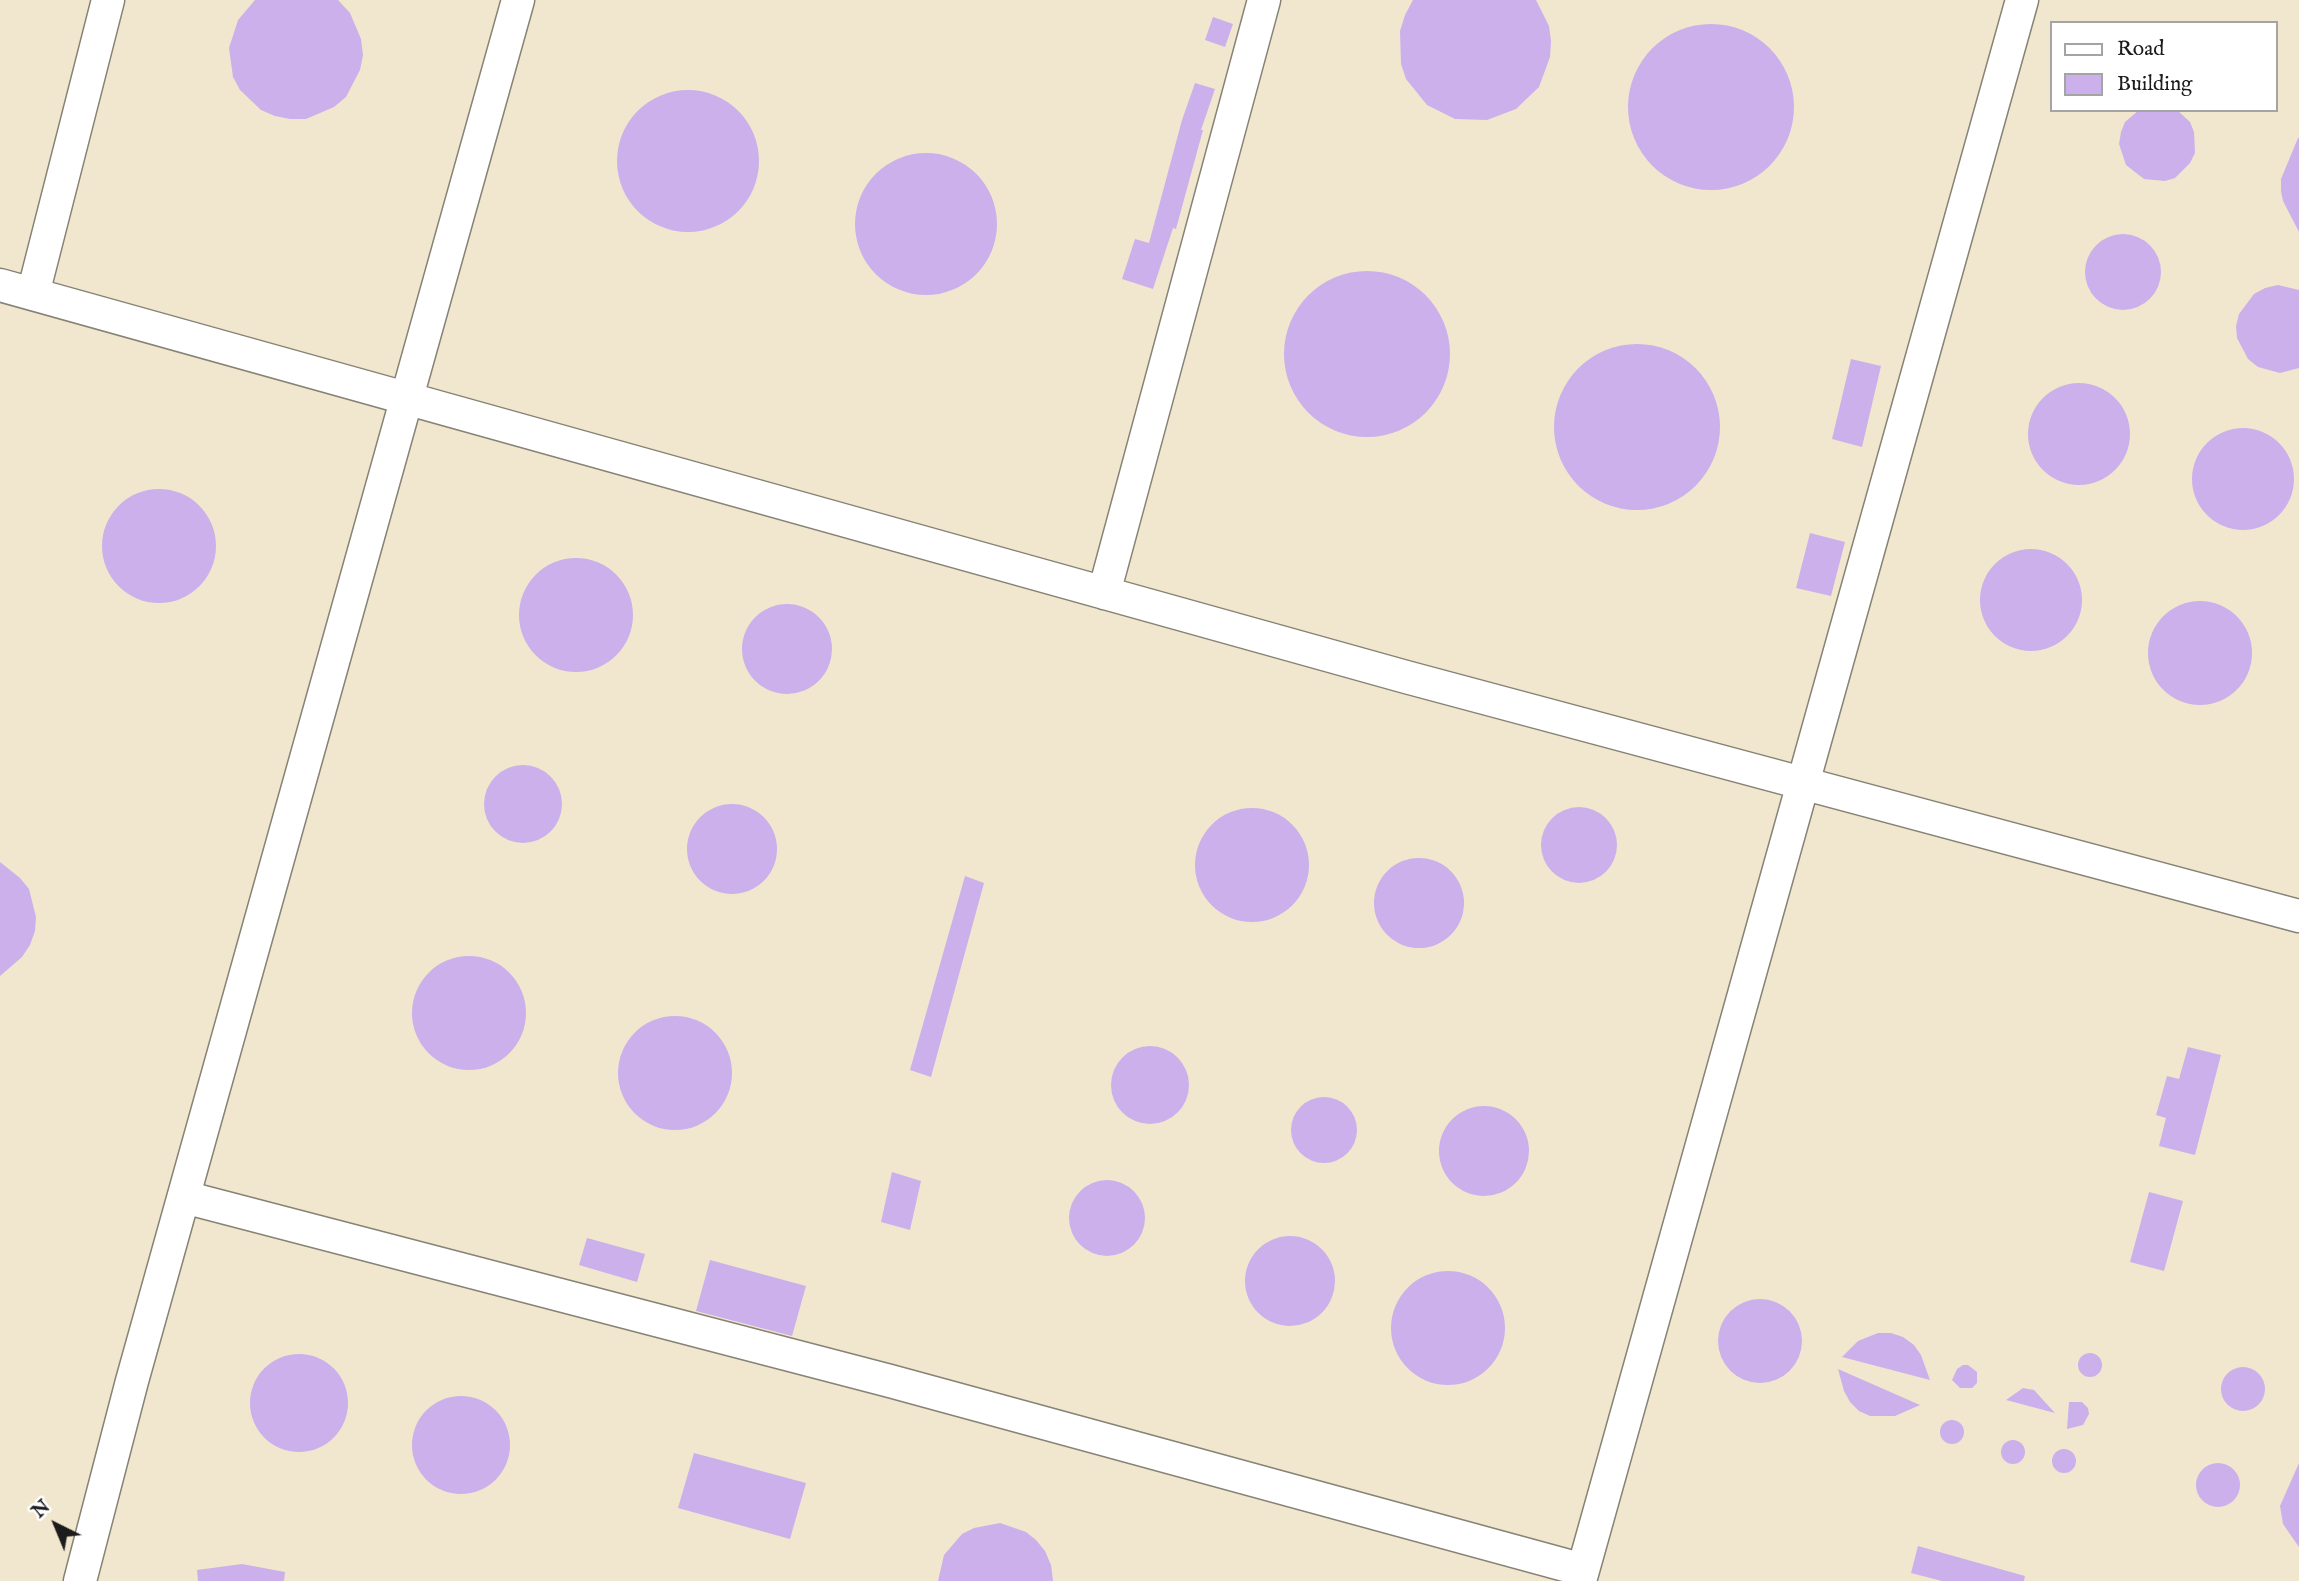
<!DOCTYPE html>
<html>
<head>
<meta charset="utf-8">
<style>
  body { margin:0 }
  #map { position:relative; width:2299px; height:1581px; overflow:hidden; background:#f1e7ce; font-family:"IM FELL English",serif }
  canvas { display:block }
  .legend { position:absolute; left:2050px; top:21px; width:228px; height:91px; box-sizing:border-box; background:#fff; border:2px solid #a4a4a4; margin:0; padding:9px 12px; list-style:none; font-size:21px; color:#1c1c1c }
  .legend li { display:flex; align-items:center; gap:14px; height:35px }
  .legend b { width:35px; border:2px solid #a4a4a4 }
  .north { position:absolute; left:21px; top:1490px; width:70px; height:70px; -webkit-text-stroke:5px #fff; paint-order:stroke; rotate:317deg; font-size:19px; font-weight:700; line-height:28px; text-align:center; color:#1c1c1c }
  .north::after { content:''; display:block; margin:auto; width:24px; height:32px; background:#1c1c1c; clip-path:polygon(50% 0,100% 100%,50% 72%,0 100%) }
</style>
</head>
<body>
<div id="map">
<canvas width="2299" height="1581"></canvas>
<ul class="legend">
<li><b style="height:9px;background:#fff"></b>Road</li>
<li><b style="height:19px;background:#cbb0ec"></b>Building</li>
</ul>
<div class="north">N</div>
</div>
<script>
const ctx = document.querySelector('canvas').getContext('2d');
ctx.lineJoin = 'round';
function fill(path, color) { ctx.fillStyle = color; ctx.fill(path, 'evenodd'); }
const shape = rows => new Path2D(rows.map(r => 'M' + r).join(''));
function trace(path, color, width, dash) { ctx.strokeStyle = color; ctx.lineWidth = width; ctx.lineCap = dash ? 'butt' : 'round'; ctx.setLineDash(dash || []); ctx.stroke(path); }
const building = shape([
  [255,0,338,0,350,13,361,39,363,55,360,70,346,97,334,107,306,119,290,119,275,116,261,110,240,90,233,77,229,48,238,20],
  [1413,0,1536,0,1549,26,1551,41,1550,57,1539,87,1516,109,1487,120,1455,119,1427,105,1406,79,1401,64,1400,31,1405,15],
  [1213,17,1233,24,1225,47,1205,40],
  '1628 107a83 83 0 1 1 166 0a83 83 0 1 1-166 0Z',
  [1195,83,1215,89,1201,130,1203,130,1176,229,1173,228,1153,289,1122,279,1135,239,1149,243,1182,120],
  '617 161a71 71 0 1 1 142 0a71 71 0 1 1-142 0Z',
  [2139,110,2177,110,2190,122,2194,132,2195,153,2190,163,2175,178,2165,181,2144,179,2126,165,2119,144,2121,132,2125,122],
  [2298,138,2299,138,2299,232,2283,201,2281,191,2281,179],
  '855 224a71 71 0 1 1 142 0a71 71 0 1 1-142 0Z',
  '2085 272a38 38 0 1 1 76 0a38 38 0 1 1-76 0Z',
  '1284 354a83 83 0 1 1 166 0a83 83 0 1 1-166 0Z',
  [2278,285,2299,290,2299,368,2280,373,2258,367,2248,359,2237,338,2236,326,2239,314,2254,294,2265,288],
  '1554 427a83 83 0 1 1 166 0a83 83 0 1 1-166 0Z',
  [1851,359,1881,366,1862,447,1832,439],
  '2028 434a51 51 0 1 1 102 0a51 51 0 1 1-102 0Z',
  '2192 479a51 51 0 1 1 102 0a51 51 0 1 1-102 0Z',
  '102 546a57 57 0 1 1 114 0a57 57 0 1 1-114 0Z',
  [1810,533,1845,542,1831,596,1796,588],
  '1980 600a51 51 0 1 1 102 0a51 51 0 1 1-102 0Z',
  '519 615a57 57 0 1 1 114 0a57 57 0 1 1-114 0Z',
  '2148 653a52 52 0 1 1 104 0a52 52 0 1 1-104 0Z',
  '742 649a45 45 0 1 1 90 0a45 45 0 1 1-90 0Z',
  '484 804a39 39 0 1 1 78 0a39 39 0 1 1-78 0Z',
  '687 849a45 45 0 1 1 90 0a45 45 0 1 1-90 0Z',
  '1541 845a38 38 0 1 1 76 0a38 38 0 1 1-76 0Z',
  '1195 865a57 57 0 1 1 114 0a57 57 0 1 1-114 0Z',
  '1374 903a45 45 0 1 1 90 0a45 45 0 1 1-90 0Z',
  [0,862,20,878,29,889,36,917,35,931,30,945,22,957,0,976],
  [965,876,984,883,931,1077,910,1070],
  '412 1013a57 57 0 1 1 114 0a57 57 0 1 1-114 0Z',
  '618 1073a57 57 0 1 1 114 0a57 57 0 1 1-114 0Z',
  '1111 1085a39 39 0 1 1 78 0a39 39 0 1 1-78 0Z',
  [2188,1047,2221,1055,2195,1155,2159,1146,2166,1118,2156,1115,2167,1076,2179,1079],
  '1291 1130a33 33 0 1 1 66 0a33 33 0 1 1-66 0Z',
  '1439 1151a45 45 0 1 1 90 0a45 45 0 1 1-90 0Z',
  [892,1172,921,1181,910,1230,881,1222],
  '1069 1218a38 38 0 1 1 76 0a38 38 0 1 1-76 0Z',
  [2149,1192,2183,1201,2164,1271,2130,1262],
  '1245 1281a45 45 0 1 1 90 0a45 45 0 1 1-90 0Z',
  [587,1238,645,1254,637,1282,579,1265],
  [710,1260,806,1286,792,1336,696,1311],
  '1391 1328a57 57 0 1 1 114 0a57 57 0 1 1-114 0Z',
  '1718 1341a42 42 0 1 1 84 0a42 42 0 1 1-84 0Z',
  [1878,1333,1891,1333,1903,1337,1914,1345,1921,1355,1930,1380,1842,1357,1858,1341],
  '2078 1365a12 12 0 1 1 24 0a12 12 0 1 1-24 0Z',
  '250 1403a49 49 0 1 1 98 0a49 49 0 1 1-98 0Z',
  [1963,1365,1968,1365,1977,1372,1977,1383,1972,1388,1960,1388,1952,1380,1957,1369],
  '2221 1389a22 22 0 1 1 44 0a22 22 0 1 1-44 0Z',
  [1838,1369,1920,1405,1895,1416,1870,1416,1859,1411,1850,1402,1844,1391],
  [2023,1388,2034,1390,2055,1413,2006,1400],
  '412 1445a49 49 0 1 1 98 0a49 49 0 1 1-98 0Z',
  [2069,1402,2082,1402,2088,1408,2089,1414,2083,1425,2067,1429],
  '1940 1432a12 12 0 1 1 24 0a12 12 0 1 1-24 0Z',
  '2001 1452a12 12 0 1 1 24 0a12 12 0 1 1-24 0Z',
  '2052 1461a12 12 0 1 1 24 0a12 12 0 1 1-24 0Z',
  [694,1453,806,1483,790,1539,678,1508],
  '2196 1485a22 22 0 1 1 44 0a22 22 0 1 1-44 0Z',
  [2299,1463,2299,1547,2283,1524,2280,1506],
  [1000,1523,1026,1532,1036,1540,1045,1551,1051,1565,1053,1581,938,1581,944,1555,962,1534,974,1528],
  [1918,1546,2025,1576,2024,1581,1942,1581,1911,1573],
  [242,1564,285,1572,284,1581,198,1581,197,1570]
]);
const minor = shape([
  [0,285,1406,677,2299,916],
  [33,294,108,0],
  [1104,593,1264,0],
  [184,1197,890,1381,1583,1570],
  [80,1581,132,1381,518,0],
  [1580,1581,2022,0]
]);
fill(building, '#cbb0ec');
trace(minor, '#868275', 35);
trace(minor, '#fff', 32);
</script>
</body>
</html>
